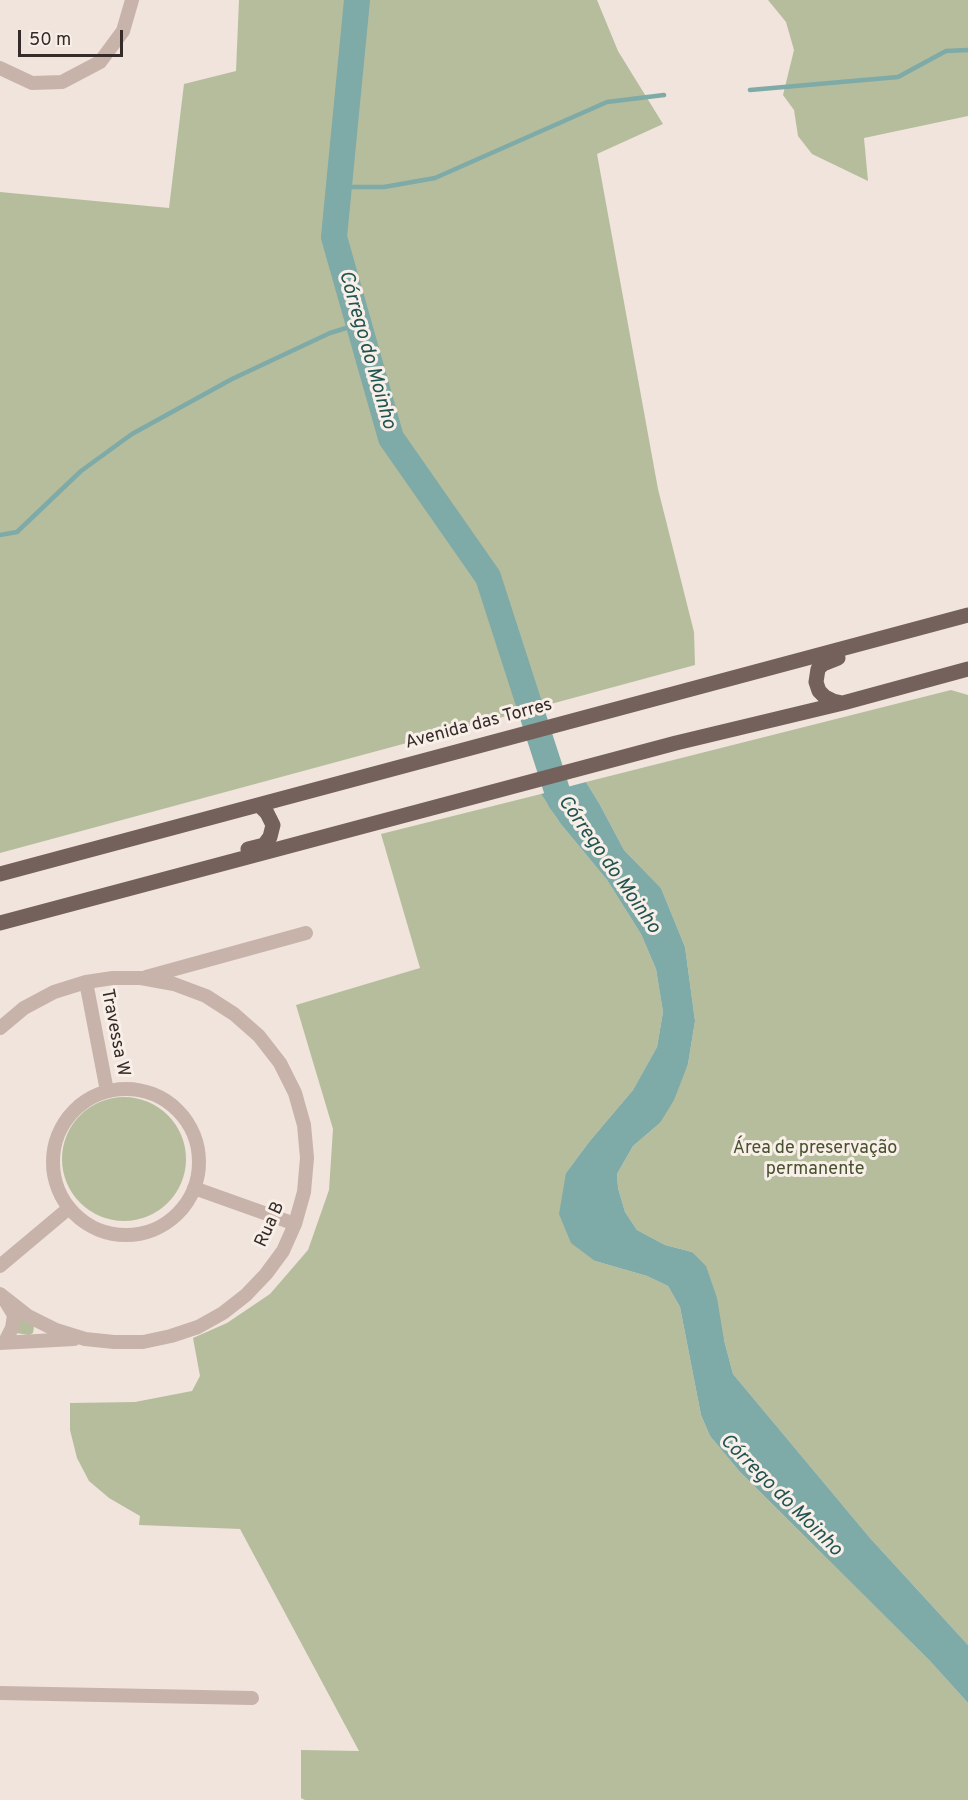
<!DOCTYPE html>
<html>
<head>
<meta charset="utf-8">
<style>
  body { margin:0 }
  #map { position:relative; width:968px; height:1800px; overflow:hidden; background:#f0e4dc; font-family:Overpass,sans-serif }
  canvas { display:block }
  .scale { position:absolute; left:18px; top:30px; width:105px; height:27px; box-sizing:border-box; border:3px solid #352b28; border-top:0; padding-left:8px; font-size:18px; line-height:21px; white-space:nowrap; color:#352b28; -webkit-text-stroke:4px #f8efe8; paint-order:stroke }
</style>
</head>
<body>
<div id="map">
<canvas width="968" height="1800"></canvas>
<div class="scale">50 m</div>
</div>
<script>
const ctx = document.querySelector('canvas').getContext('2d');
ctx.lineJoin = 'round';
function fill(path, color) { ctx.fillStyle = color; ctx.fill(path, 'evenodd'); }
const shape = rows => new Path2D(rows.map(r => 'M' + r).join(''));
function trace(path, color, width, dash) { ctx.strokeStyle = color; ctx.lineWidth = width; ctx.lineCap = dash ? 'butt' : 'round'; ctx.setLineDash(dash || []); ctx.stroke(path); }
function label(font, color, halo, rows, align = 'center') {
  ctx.font = font + ' Overpass,sans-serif'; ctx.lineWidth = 6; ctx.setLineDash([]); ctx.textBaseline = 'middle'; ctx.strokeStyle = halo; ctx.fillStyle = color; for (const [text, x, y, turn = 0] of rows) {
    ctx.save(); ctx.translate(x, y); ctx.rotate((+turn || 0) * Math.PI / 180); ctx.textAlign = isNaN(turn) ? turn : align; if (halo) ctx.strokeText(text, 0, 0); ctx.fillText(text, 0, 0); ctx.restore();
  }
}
const green = shape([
  [239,0,597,0,618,51,663,124,597,154,658,489,694,632,695,665,0,853,0,192,169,208,184,84,236,71],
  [768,0,968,0,968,116,864,138,868,181,812,154,798,136,794,110,783,95,794,50,786,22],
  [951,690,968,695,968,1645,870,1538,733,1374,724,1340,692,1252,665,1245,637,1230,625,1212,618,1188,617,1174,633,1146,660,1123,688,1064,695,1021,685,947,661,888,624,850,599,803,586,782],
  [541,794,560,823,607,880,641,934,656,969,663,1012,657,1047,633,1090,589,1142,566,1173,595,1261,647,1276,668,1286,680,1307,701,1415,710,1436,740,1472,930,1661,968,1703,968,1800,305,1800,301,1798,301,1750,359,1751,240,1529,139,1525,140,1516,109,1498,89,1481,77,1458,70,1430,70,1403,135,1402,192,1391,200,1376,193,1338,227,1323,270,1294,308,1250,329,1190,333,1129,296,1005,420,968,381,834],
  '62 1159a62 62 0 1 1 124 0a62 62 0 1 1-124 0Z',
  [20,1317,34,1326,33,1333,29,1335,16,1333]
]);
const water = shape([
  [586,782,599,803,624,850,661,888,685,947,695,1021,688,1064,674,1100,660,1123,633,1146,617,1174,618,1188,625,1212,637,1230,665,1245,692,1252,706,1266,717,1298,724,1340,733,1374,870,1538,968,1645,968,1703,930,1661,740,1472,710,1436,701,1415,680,1307,668,1286,647,1276,595,1261,571,1243,559,1214,566,1173,589,1142,633,1090,657,1047,663,1012,656,969,641,934,607,880,560,823,541,794]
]);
const stream = shape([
  [750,90,898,77,946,51,968,50],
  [339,187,384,187,435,178,607,102,664,95],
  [0,535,17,532,81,471,132,434,232,379,330,333,359,324]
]);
const river = shape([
  [357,0,334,237,391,438,488,577,560,800,574,818]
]);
const minor = shape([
  [0,68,32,83,62,82,100,62,123,31,132,0],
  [146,977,306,933],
  [86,982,107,1091],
  [0,1028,24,1008,54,992,86,982,113,978,141,978,174,984,206,996,234,1014,259,1036,280,1063,295,1093,304,1125,307,1158,304,1192,295,1224,283,1251,266,1274,246,1295,223,1313,198,1327,171,1336,143,1342,114,1342,85,1339,56,1330,28,1316,0,1294],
  '53 1162a73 73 0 1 1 146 0a73 73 0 1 1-146 0Z',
  [194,1188,295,1224],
  [0,1266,69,1208],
  [5,1342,12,1328,14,1315,6,1302],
  [0,1343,74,1339],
  [0,1693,252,1698]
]);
const primary = shape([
  [838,658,823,664,818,669,816,682,819,691,825,697,833,701,842,703],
  [248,849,264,845,270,837,273,825,267,813,259,805],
  [0,874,968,615],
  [0,923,676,743,843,703,968,669]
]);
const streetNames = [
  ["Avenida das Torres",479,725,-15],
  ["Travessa W",114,1033,79],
  ["Rua B",271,1225,-66]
];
const parkNames = [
  ["Área de preservação",815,1149],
  ["permanente",815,1170]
];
const waterNames = [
  ["Córrego do Moinho",366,350,74],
  ["Córrego do Moinho",608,865,55],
  ["Córrego do Moinho",780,1496,45]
];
fill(green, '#b6bd9d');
fill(water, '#7eaaa7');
trace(stream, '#7eaaa7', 4.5);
trace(river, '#7eaaa7', 26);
trace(minor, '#c7b3a9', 14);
trace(primary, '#75615b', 15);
label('18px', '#352b28', '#f8efe8', streetNames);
label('18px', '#48512e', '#f8efe8', parkNames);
label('italic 20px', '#215350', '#f8efe8', waterNames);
</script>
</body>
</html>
